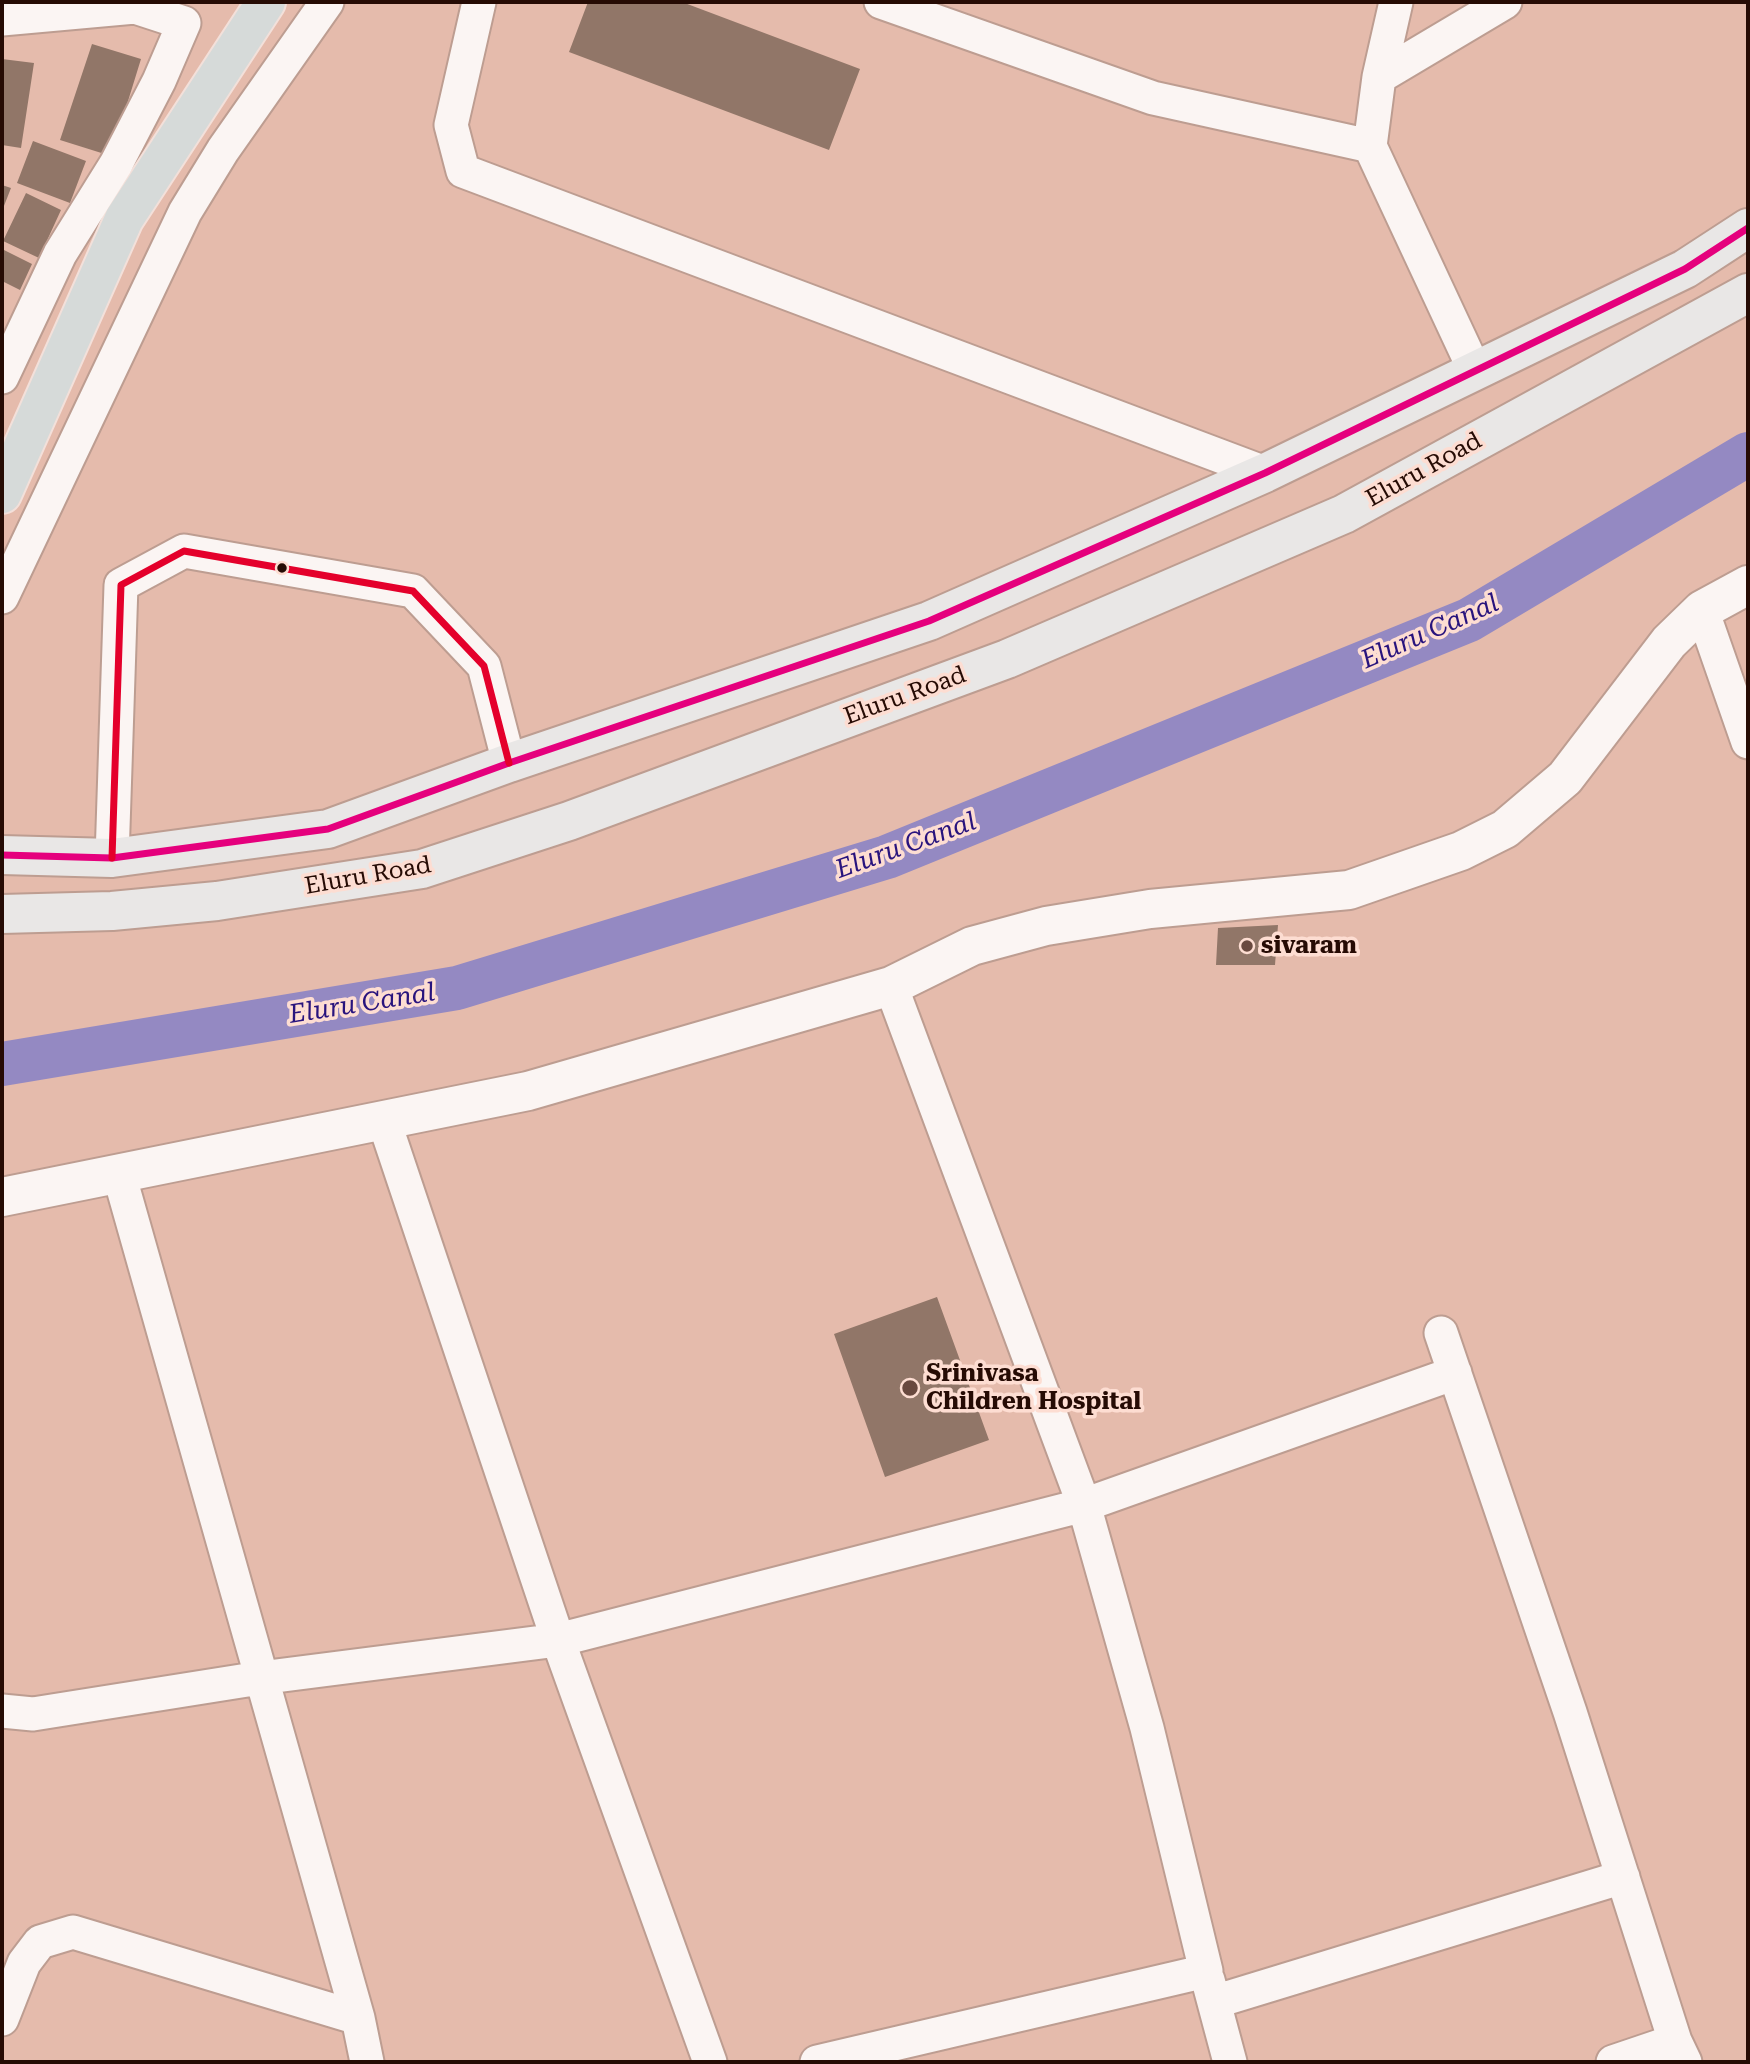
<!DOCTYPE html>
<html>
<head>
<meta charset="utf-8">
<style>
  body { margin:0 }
  #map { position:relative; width:1750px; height:2064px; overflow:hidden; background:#e5bbac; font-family:"Roboto Serif",serif }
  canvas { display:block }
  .frame { position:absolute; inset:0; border:4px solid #260b04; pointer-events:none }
</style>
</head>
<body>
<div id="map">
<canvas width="1750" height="2064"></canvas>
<div class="frame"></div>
</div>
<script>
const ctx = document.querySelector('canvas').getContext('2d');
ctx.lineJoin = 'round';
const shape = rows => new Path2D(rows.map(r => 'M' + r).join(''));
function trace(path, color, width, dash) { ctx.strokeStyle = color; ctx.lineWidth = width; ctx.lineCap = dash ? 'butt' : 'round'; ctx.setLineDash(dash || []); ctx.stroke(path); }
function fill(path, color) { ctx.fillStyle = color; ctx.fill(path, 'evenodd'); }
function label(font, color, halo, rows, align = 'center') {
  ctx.font = font + ' "Roboto Serif",serif'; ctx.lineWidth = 7; ctx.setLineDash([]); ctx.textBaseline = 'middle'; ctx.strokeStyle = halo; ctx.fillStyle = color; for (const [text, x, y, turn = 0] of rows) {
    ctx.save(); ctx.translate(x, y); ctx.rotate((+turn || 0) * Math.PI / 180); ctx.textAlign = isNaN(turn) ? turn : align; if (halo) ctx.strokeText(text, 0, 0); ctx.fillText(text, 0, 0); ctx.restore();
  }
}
const canal = shape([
  [2,1064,457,988,887,857,1469,620,1748,454]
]);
const building = shape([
  [588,2,682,2,860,69,829,150,569,52],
  [92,44,141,59,111,156,60,140],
  [2,59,34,63,21,148,2,145],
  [33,141,86,161,70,203,17,183],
  [2,185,11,188,2,211],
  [26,193,61,210,39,258,3,241],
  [2,249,32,264,20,290,2,281],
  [1278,925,1275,965,1216,965,1218,928],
  [937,1297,989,1440,885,1477,834,1334]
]);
const minor = shape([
  [479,2,451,125,463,171,1265,473],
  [881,2,1153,98,1370,146],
  [2,19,135,7,184,23,159,81,116,164,60,254,2,377],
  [1379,77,1396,2],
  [1475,371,1370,146,1379,77,1505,2],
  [2,597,185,212,223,150,327,2],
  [1702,610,1748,742],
  [112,858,121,585,184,551,413,591,484,666,509,763],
  [384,1121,558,1640,710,2062],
  [119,1174,358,2018,367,2062],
  [1441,1333,1570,1712,1675,2041,1685,2062],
  [2,1711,33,1714,260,1678,558,1640,1084,1505,1455,1373],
  [1208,1980,1230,2062],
  [1214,2002,1623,1877],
  [2,2019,24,1963,40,1942,73,1932,358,2018],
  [817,2062,1206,1971,1147,1728,1084,1505,891,986],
  [1613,2062,1675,2041]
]);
const tertiary = shape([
  [2,1197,528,1091,891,986,972,946,1046,926,1150,909,1349,890,1461,851,1505,829,1565,778,1669,642,1702,610,1748,585]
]);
const secondary = shape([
  [2,855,112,858,328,829,509,763,929,621,1265,473,1685,269,1748,228],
  [2,914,112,911,217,901,422,869,569,821,1007,659,1344,514,1748,293]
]);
const primary = shape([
  [2,494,124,219,266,2]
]);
const bus1 = shape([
  [2,855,112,858,328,829,509,763,929,621,1265,473,1685,269,1748,228]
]);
const bus2 = shape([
  [112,858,121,585,184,551,413,591,484,666,509,763]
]);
const markers = [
  [282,568,6,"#260b04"],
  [1247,946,7,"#69493f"],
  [910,1388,9,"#69493f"]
];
const streetNames = [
  ["Eluru Road",1424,470,-29],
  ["Eluru Road",905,696,-20],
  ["Eluru Road",368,876,-10]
];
const poiNames = [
  ["sivaram",1261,946],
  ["Srinivasa",926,1374],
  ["Children Hospital",926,1402]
];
const waterNames = [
  ["Eluru Canal",1430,632,-24],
  ["Eluru Canal",906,846,-20],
  ["Eluru Canal",362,1004,-9]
];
trace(canal, '#9489c2', 44);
fill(building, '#917668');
trace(minor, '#bd9d91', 37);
trace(tertiary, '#bd9d91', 42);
trace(secondary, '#bd9d91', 42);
trace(primary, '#f3e0da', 42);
trace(minor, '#fbf5f3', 33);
trace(tertiary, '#fbf5f3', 38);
trace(secondary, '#e9e7e6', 38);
trace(primary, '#d6dad9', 38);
trace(bus1, '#e5007d', 7);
trace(bus2, '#e4002b', 7);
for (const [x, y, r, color] of markers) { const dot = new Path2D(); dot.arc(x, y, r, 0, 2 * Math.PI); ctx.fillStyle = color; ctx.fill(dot); trace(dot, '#fdddd2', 2.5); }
label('24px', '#260b04', '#fdddd2', streetNames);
label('bold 24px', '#260b04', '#fdddd2', poiNames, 'left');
label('italic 26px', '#28137d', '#fdddd2', waterNames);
</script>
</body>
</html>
